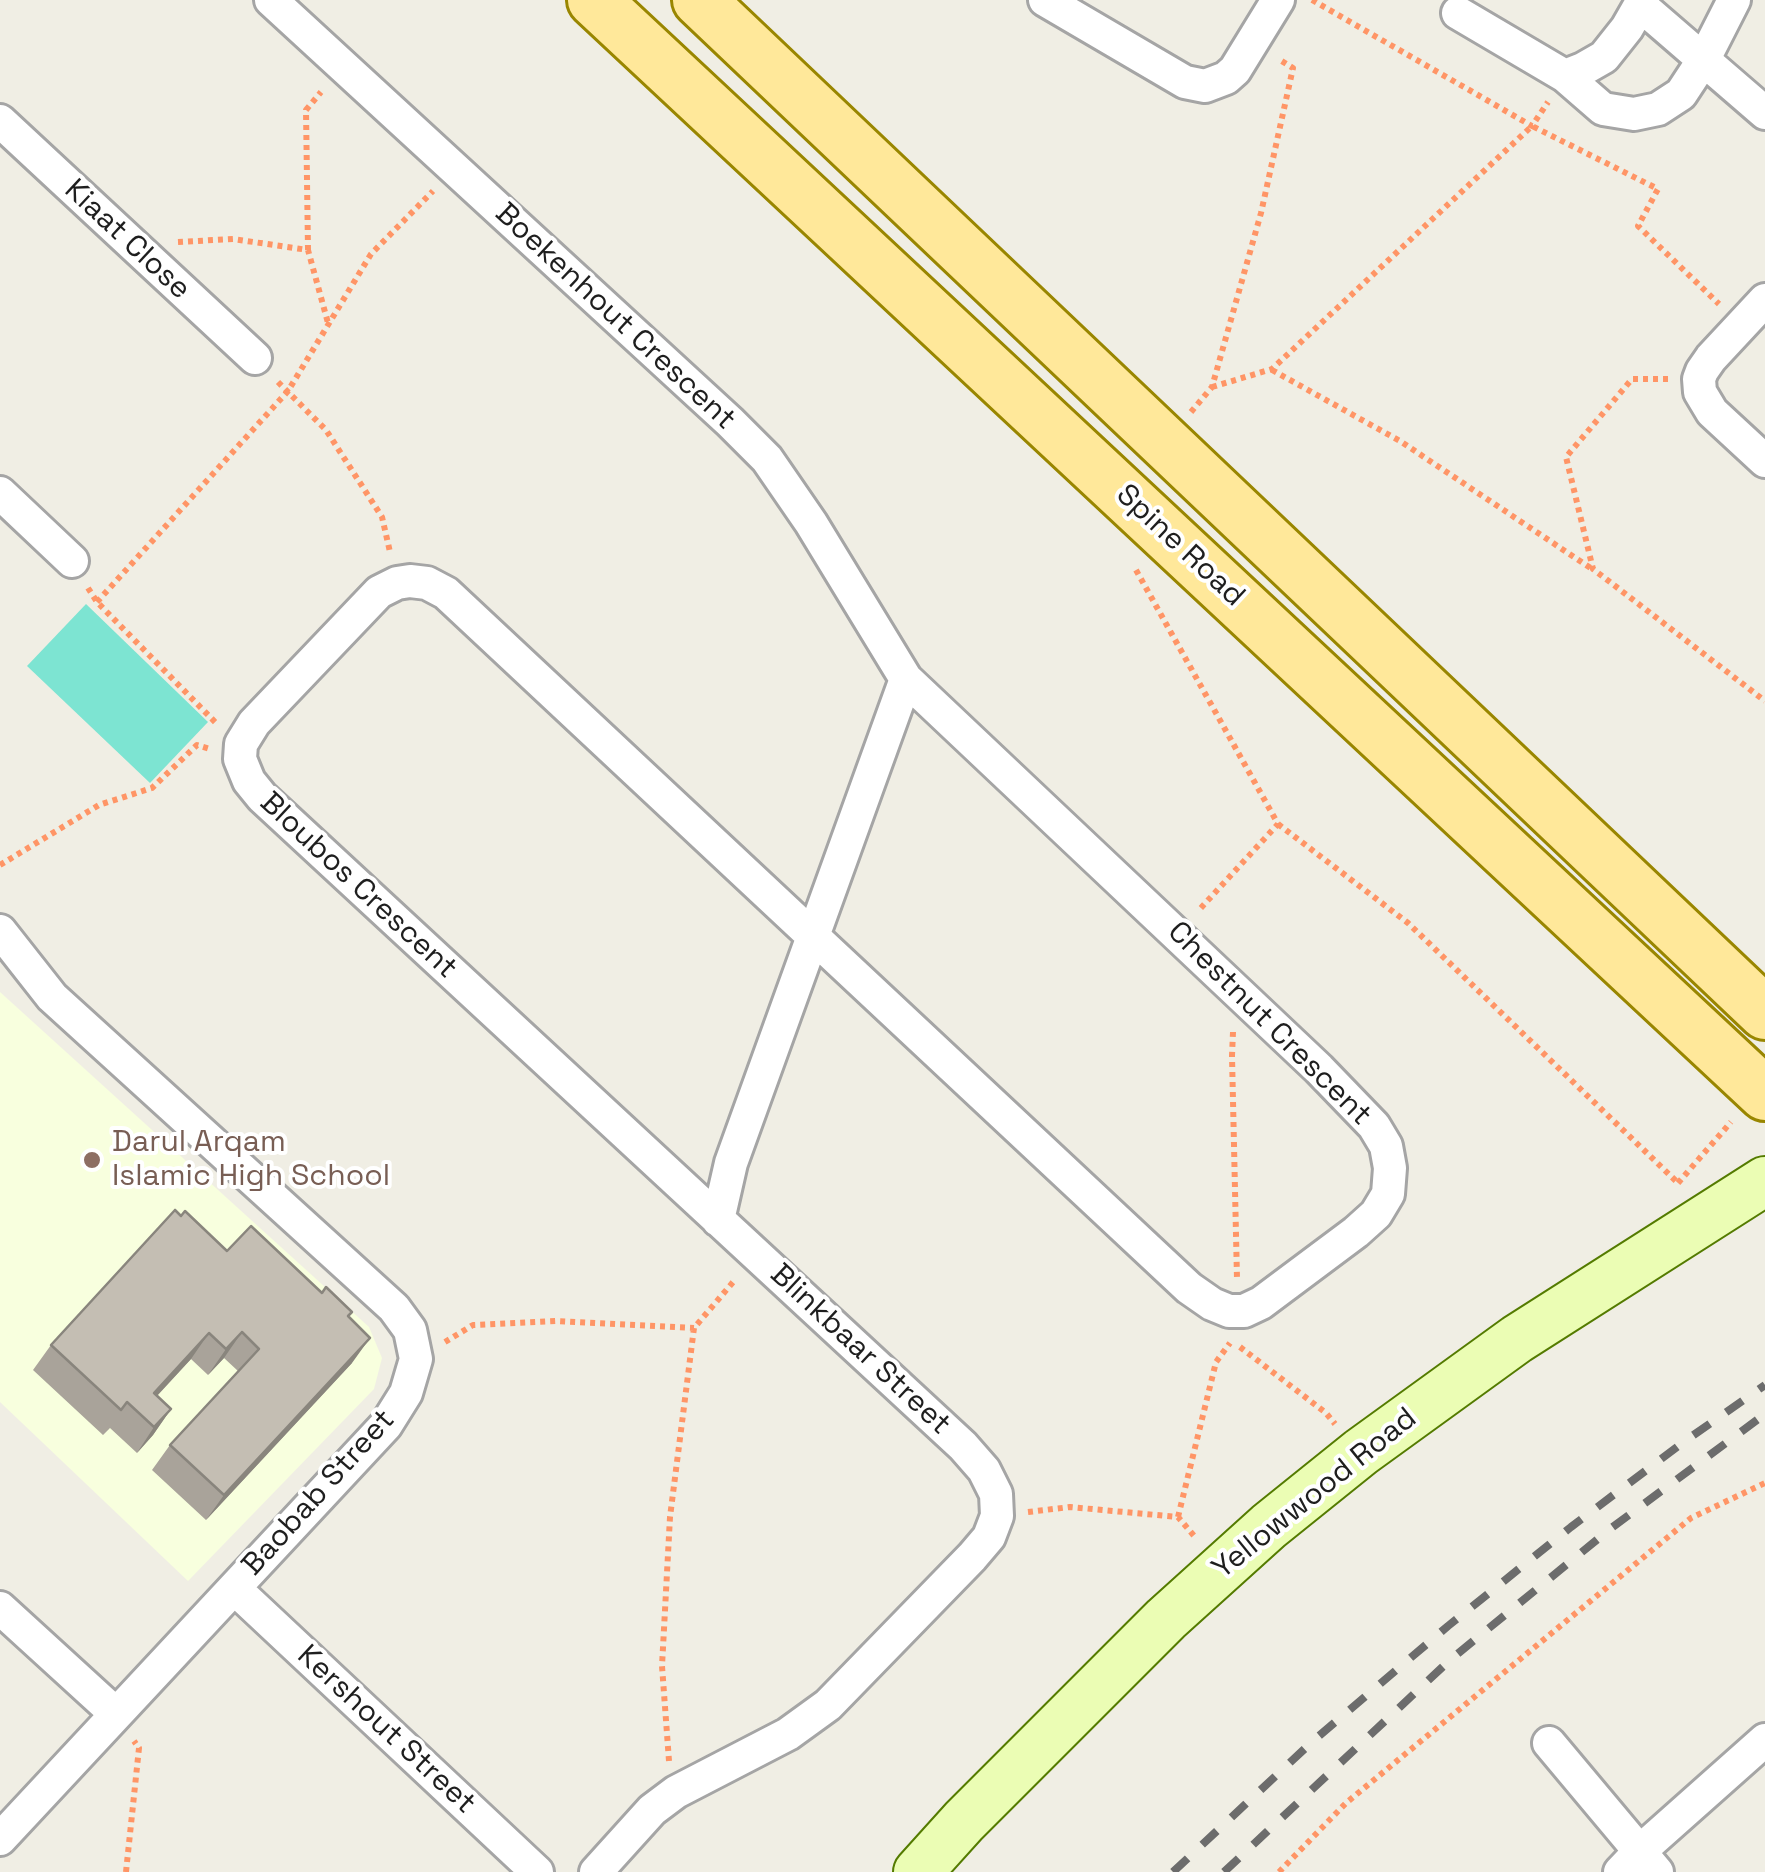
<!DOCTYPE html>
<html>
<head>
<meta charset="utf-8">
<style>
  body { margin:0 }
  canvas { display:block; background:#f0eee4 }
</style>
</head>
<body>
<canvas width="1765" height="1872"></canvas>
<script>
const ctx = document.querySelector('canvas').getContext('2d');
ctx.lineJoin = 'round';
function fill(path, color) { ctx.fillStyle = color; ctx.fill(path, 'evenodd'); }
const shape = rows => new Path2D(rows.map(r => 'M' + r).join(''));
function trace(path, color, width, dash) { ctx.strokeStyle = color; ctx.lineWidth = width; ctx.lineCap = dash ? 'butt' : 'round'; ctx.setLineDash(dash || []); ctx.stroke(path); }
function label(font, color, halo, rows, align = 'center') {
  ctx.font = font + ' "Space Grotesk",sans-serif'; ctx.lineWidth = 8; ctx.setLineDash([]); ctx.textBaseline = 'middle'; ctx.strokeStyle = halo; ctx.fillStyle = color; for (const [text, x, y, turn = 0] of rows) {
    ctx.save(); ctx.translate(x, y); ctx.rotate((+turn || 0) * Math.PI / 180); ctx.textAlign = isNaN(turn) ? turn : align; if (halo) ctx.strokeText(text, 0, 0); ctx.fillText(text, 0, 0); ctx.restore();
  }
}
const education = shape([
  [0,992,369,1327,382,1358,374,1389,188,1581,0,1402]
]);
const pitch = shape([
  [86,604,208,722,150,783,27,666]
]);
const path = shape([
  [1312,0,1532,126,1548,102],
  [178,242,233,239,308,250,328,323],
  [308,250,306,110,321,92],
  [1272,370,1400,441,1592,569],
  [1668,379,1632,379,1566,457,1593,569,1765,701],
  [278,382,326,430,382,517,390,552],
  [1212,387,1272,369,1532,126,1658,189,1638,226,1719,304],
  [1191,412,1212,387,1261,213,1293,68,1280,60],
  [1136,570,1278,824,1199,910],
  [88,588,97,602,216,723],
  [97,602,288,391,371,254,433,191],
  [1278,824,1408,923,1677,1182],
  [0,865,99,805,152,788,197,745,210,749],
  [1233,1032,1232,1056,1237,1279],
  [1678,1183,1731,1122],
  [445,1342,473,1325,557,1321,694,1328],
  [1240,1347,1326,1413,1335,1424],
  [1028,1512,1070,1507,1178,1517,1195,1537],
  [1178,1517,1216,1362,1230,1343],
  [669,1761,662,1666,670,1517,694,1328,734,1281],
  [126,1872,139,1748,134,1741],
  [1279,1872,1346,1803,1691,1518,1765,1483]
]);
const street = shape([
  [271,0,730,422,767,459,811,523,906,679,1319,1069,1374,1126,1386,1146,1390,1168,1388,1194,1376,1214,1356,1232,1261,1303,1244,1311,1229,1311,1212,1304,1189,1288,446,593,427,583,410,581,397,583,379,592,254,723,241,744,240,759,249,781,262,797,963,1446,984,1470,996,1494,997,1516,989,1537,972,1557,828,1705,788,1734,676,1792,652,1810,596,1872],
  [1045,0,1185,82,1205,86,1226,78,1235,70,1278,0],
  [1640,5,1765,113],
  [1458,13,1565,76,1603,109,1634,114,1658,109,1681,94,1704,59,1734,0],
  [1565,76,1583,69,1604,57,1627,28,1643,0],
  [0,121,255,358],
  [1765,300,1711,358,1702,371,1699,379,1700,392,1712,412,1765,461],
  [0,493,72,561],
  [0,931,52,997,394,1308,410,1330,416,1359,406,1393,386,1425,0,1839],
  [718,1220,731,1163,906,679],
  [234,1588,537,1872],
  [0,1608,116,1714],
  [1549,1743,1657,1872],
  [1620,1872,1639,1852,1765,1740]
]);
const secondary = shape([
  [918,1872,964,1821,1166,1619,1269,1526,1361,1452,1517,1339,1765,1181]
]);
const primary = shape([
  [594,0,1765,1094],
  [699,0,1765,1013]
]);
const rail = shape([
  [1173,1872,1313,1741,1448,1626,1571,1527,1685,1441,1765,1385],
  [1224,1872,1450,1660,1610,1529,1765,1414]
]);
const wall = shape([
  [227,1251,348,1317,352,1363,206,1520,152,1470,170,1445,238,1371,224,1358,208,1375,191,1359,157,1396,171,1409,153,1435,137,1453,110,1428,103,1435,33,1370,51,1345]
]);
const shadedWall = shape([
  [242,1332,224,1358,208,1375,226,1349],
  [209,1333,191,1359,140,1414,154,1393],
  [370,1338,352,1363,206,1520,224,1495],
  [171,1409,153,1435,137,1453,154,1427]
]);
const building = shape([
  [175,1210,181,1216,185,1211,227,1251,251,1226,322,1293,326,1287,352,1312,348,1316,370,1338,224,1495,170,1445,259,1349,242,1332,226,1349,209,1333,154,1393,171,1409,154,1427,127,1402,121,1410,51,1345,175,1210]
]);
const markers = [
  [92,1160,10,"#8d6e63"]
];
const streetNames = [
  ["Kiaat Close",127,240,43],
  ["Boekenhout Crescent",615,317,43],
  ["Spine Road",1180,546,43],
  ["Bloubos Crescent",358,886,43],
  ["Chestnut Crescent",1269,1024,45],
  ["Blinkbaar Street",860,1350,43],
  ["Baobab Street",319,1493,-48],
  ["Yellowwood Road",1315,1494,-39],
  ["Kershout Street",386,1730,43]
];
const educationNames = [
  ["Darul Arqam",112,1143],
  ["Islamic High School",112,1177]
];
fill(education, '#f8ffde');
fill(pitch, '#7de4d2');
trace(street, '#a5a5a5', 38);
trace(secondary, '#547b00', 52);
trace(primary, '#998600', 58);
trace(path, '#ff9566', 6, [5, 5]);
trace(street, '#fff', 32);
trace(secondary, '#ebfdb4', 48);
trace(primary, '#ffe89a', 52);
trace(rail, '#6c6c6c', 8, [20, 20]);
fill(wall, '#a9a39a');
fill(shadedWall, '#89857d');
fill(building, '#c4beb3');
trace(building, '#89857d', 2.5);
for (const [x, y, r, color] of markers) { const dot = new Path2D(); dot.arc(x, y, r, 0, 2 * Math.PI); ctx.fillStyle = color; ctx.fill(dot); trace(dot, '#fff', 4); }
label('30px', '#1e1e1e', '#fff', streetNames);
label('30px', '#785e54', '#fff', educationNames, 'left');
</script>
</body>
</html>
